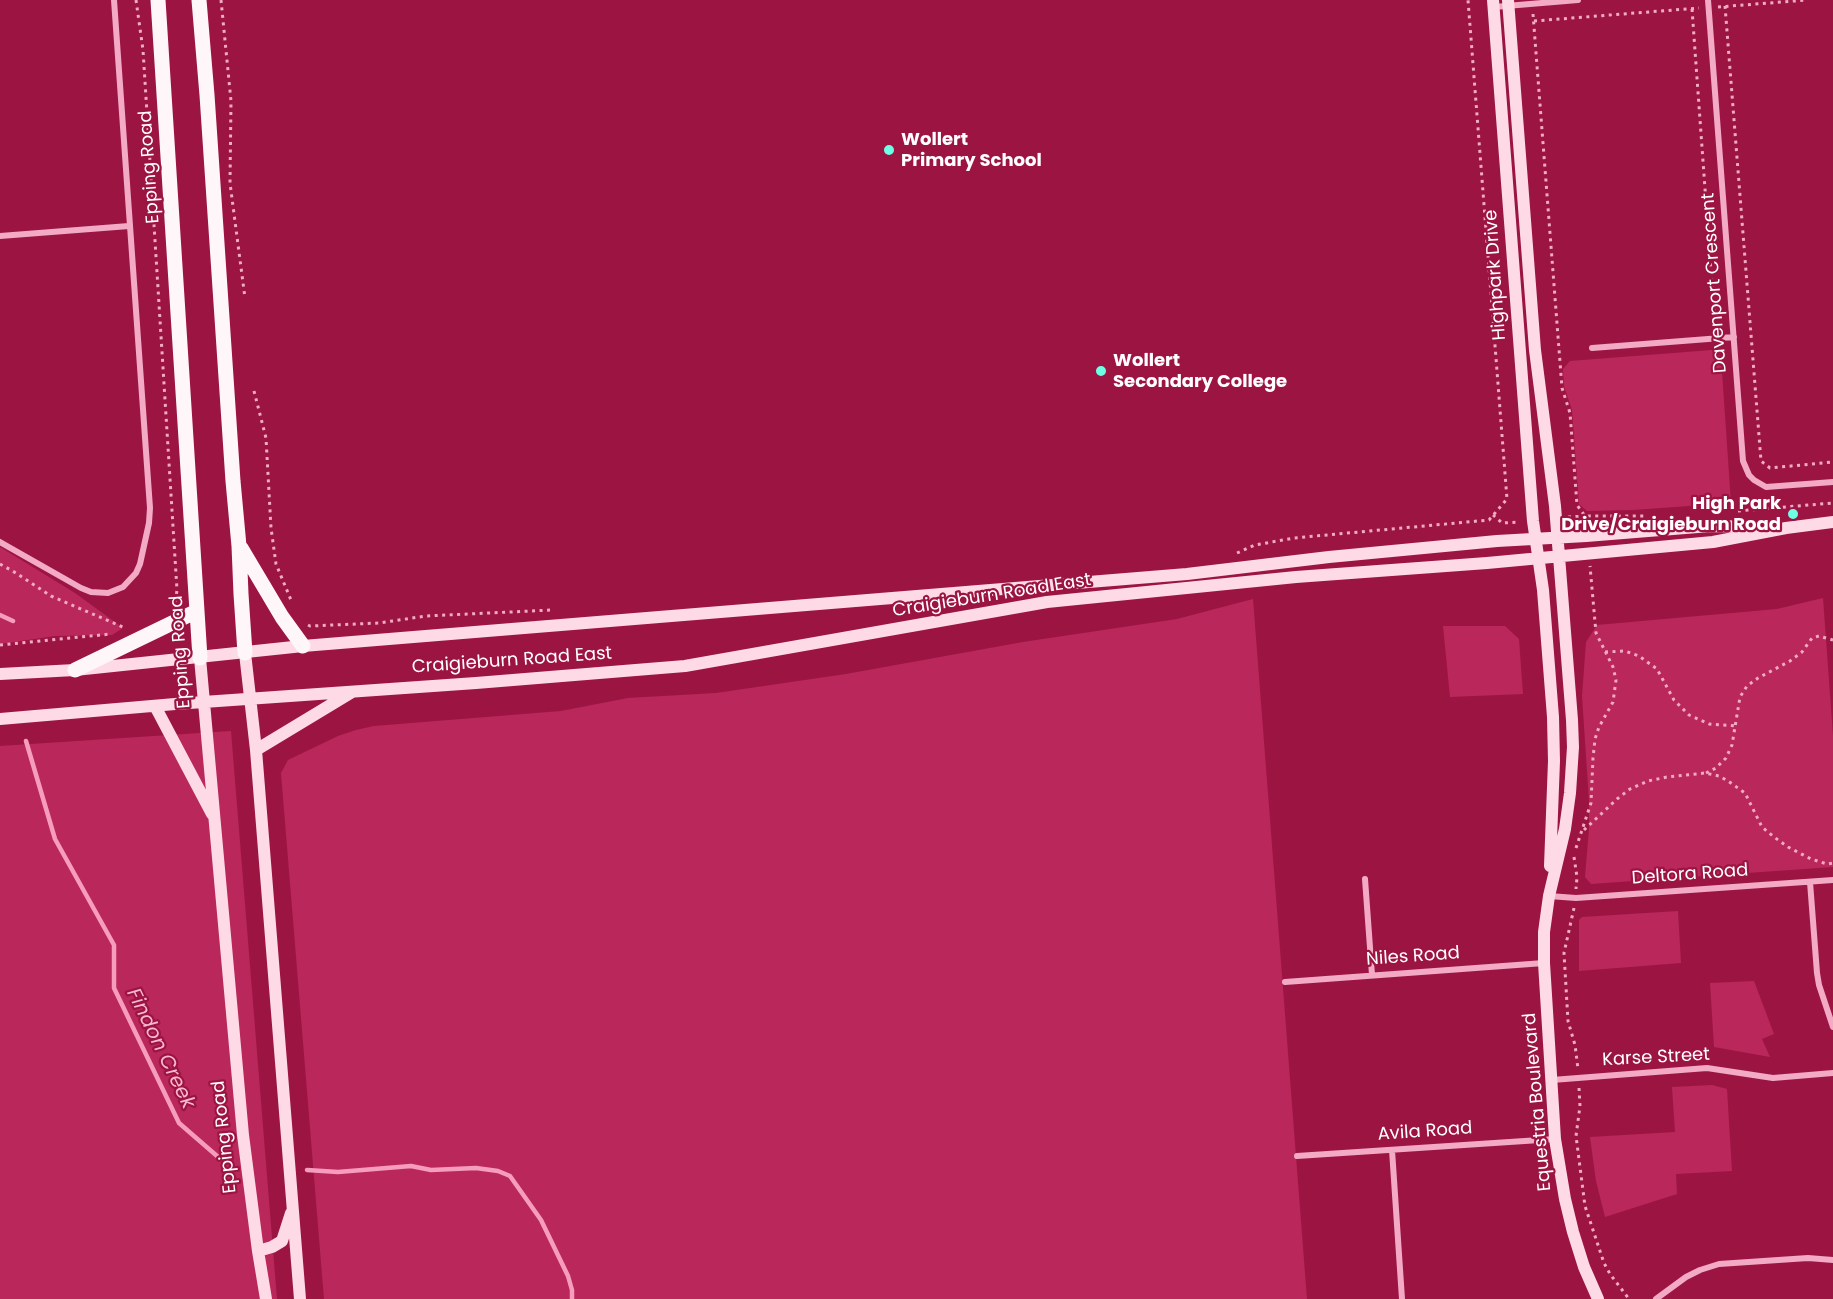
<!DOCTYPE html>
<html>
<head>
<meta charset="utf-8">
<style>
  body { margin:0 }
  canvas { display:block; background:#9c1442 }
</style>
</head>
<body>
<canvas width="1833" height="1299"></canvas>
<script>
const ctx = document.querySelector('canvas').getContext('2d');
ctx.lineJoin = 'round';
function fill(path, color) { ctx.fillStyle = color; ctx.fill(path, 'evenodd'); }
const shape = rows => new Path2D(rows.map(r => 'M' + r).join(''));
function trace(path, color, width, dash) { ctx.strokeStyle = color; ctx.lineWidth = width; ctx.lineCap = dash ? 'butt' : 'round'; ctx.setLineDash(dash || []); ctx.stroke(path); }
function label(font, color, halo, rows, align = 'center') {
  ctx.font = font + ' Poppins,sans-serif'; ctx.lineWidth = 4.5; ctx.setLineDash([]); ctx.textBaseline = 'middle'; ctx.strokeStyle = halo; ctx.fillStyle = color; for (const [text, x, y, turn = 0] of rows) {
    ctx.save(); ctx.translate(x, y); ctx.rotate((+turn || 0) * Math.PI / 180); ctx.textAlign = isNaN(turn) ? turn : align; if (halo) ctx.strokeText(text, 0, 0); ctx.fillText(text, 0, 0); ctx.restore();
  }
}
const green = shape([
  [1712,350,1721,357,1731,503,1633,510,1587,511,1579,504,1572,410,1564,386,1563,369,1570,361],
  [0,547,75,593,123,628,112,635,55,636,0,644],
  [1823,598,1833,736,1833,867,1591,884,1585,877,1589,829,1589,801,1582,696,1586,642,1597,625,1777,609],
  [1253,599,1307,1299,324,1299,281,773,288,760,338,736,356,730,374,726,561,711,628,698,716,693,846,674,1023,642,1177,619],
  [1443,626,1505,626,1519,639,1523,694,1450,697],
  [231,731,277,1299,0,1299,0,746],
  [1678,911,1681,963,1579,971,1579,920,1582,917],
  [1754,981,1774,1034,1762,1039,1770,1057,1714,1047,1710,983],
  [1712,1085,1727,1089,1732,1171,1676,1174,1677,1194,1605,1217,1596,1181,1590,1137,1675,1132,1672,1087]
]);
const stream = shape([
  [0,615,13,621],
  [26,741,55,839,114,945,114,988,179,1123,217,1156],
  [307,1170,338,1172,411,1166,431,1170,476,1168,498,1171,510,1176,541,1220,568,1276,572,1290,572,1299]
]);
const path = shape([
  [136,0,143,50,177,590,175,605],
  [221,0,231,101,230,183,245,298],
  [1725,6,1761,461,1770,468,1833,462],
  [1718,7,1807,0],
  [1692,9,1715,327],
  [1533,14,1562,388,1570,413,1577,505,1585,516,1647,516],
  [1534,21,1699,8],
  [1717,349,1718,362,1725,361],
  [254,391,266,438,271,528,276,564,291,600],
  [1738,511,1833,503],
  [1493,515,1502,523,1519,522],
  [1568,517,1585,516,1586,524],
  [1237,553,1255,545,1294,538,1489,520,1507,499,1468,0],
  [0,564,16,573,51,596,125,628],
  [308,625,310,626,379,623,426,616,552,610],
  [0,645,111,634],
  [1605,652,1625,651,1639,656,1657,669,1674,700,1689,715,1709,724,1736,726],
  [1706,773,1716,768,1726,758,1732,745,1740,697,1747,686,1758,678,1790,661,1802,652,1812,638,1819,636,1833,640],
  [1584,830,1617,799,1630,789,1648,781,1667,777,1705,773,1719,776,1728,781,1745,793,1762,827,1774,837,1788,847,1811,859,1827,864,1833,863],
  [1576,848,1591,803,1593,758,1595,739,1599,727,1613,702,1616,680,1613,667,1596,633,1590,566],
  [1574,857,1577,877,1576,889],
  [1574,908,1564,953,1568,1021,1575,1045,1578,1069],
  [1579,1088,1580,1106,1576,1136,1585,1206,1604,1263,1610,1274,1629,1299]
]);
const street = shape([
  [1708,0,1743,461,1749,475,1754,480,1766,487,1833,482],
  [1494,7,1578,0],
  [0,236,129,226],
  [1592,348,1734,337],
  [0,542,81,588,91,592,108,593,123,587,136,573,140,564,149,523,150,508,114,0],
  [1365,879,1372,975],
  [1810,882,1817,973,1819,985,1833,1027],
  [1549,896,1576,898,1833,880],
  [1285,982,1544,963],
  [1552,1080,1707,1068,1773,1078,1833,1073],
  [1392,1150,1402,1299],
  [1297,1156,1555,1139],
  [1656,1299,1686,1277,1700,1270,1719,1264,1808,1258,1833,1260]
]);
const secondary = shape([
  [1493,0,1533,521,1543,590,1553,717,1554,761,1550,866],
  [1508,0,1535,350,1555,506,1572,720,1573,747,1570,793,1565,829,1549,896,1544,932,1544,963,1555,1139,1565,1199,1573,1232,1584,1267,1598,1299],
  [245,653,256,750,300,1299],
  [200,658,243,1135,258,1251,266,1299],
  [0,674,75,670,303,646,1187,574,1329,557,1497,541,1586,536,1710,526,1762,527],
  [155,706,212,814],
  [0,719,175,704,476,683,685,666,1047,602,1296,577,1487,563,1713,542,1786,528,1833,522],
  [256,750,352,692],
  [258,1251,272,1247,282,1241,291,1213]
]);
const primary = shape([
  [158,0,200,658],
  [199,0,207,95,233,481,239,546,241,594,245,653],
  [241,548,282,617,303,646],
  [75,670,197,611]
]);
const markers = [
  [889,150,6,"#6cffe3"],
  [1101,371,6,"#6cffe3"],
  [1793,514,6,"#6cffe3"]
];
const poiNames = [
  ["Wollert",901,140],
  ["Primary School",901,161],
  ["Wollert",1113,361],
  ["Secondary College",1113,382],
  ["High Park",1781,504,"right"],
  ["Drive/Craigieburn Road",1781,525,"right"]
];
const streetNames = [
  ["Epping Road",150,167,-94],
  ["Highpark Drive",1496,275,-94],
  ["Davenport Crescent",1715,283,-94],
  ["Craigieburn Road East",992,596,-9],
  ["Epping Road",181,652,-94],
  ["Craigieburn Road East",512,661,-4],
  ["Deltora Road",1690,875,-4],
  ["Niles Road",1413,957,-4],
  ["Karse Street",1656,1058,-3],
  ["Equestria Boulevard",1538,1102,-95],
  ["Avila Road",1425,1132,-4],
  ["Epping Road",225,1137,-96]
];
const waterNames = [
  ["Findon Creek",160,1049,64]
];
fill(green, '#ba275b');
trace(stream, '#f69cbd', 4.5);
trace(path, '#f3aac4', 3, [3, 4.5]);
trace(street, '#f3aac4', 6);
trace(secondary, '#fddae5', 12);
trace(primary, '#fff6f9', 15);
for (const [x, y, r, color] of markers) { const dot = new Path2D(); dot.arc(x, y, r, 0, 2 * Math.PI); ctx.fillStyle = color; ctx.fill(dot); trace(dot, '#9c1442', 2); }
label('bold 18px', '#fff', '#9c1442', poiNames, 'left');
label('18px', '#fff', '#9c1442', streetNames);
label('italic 20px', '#fab7cf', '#9c1442', waterNames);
</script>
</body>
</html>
